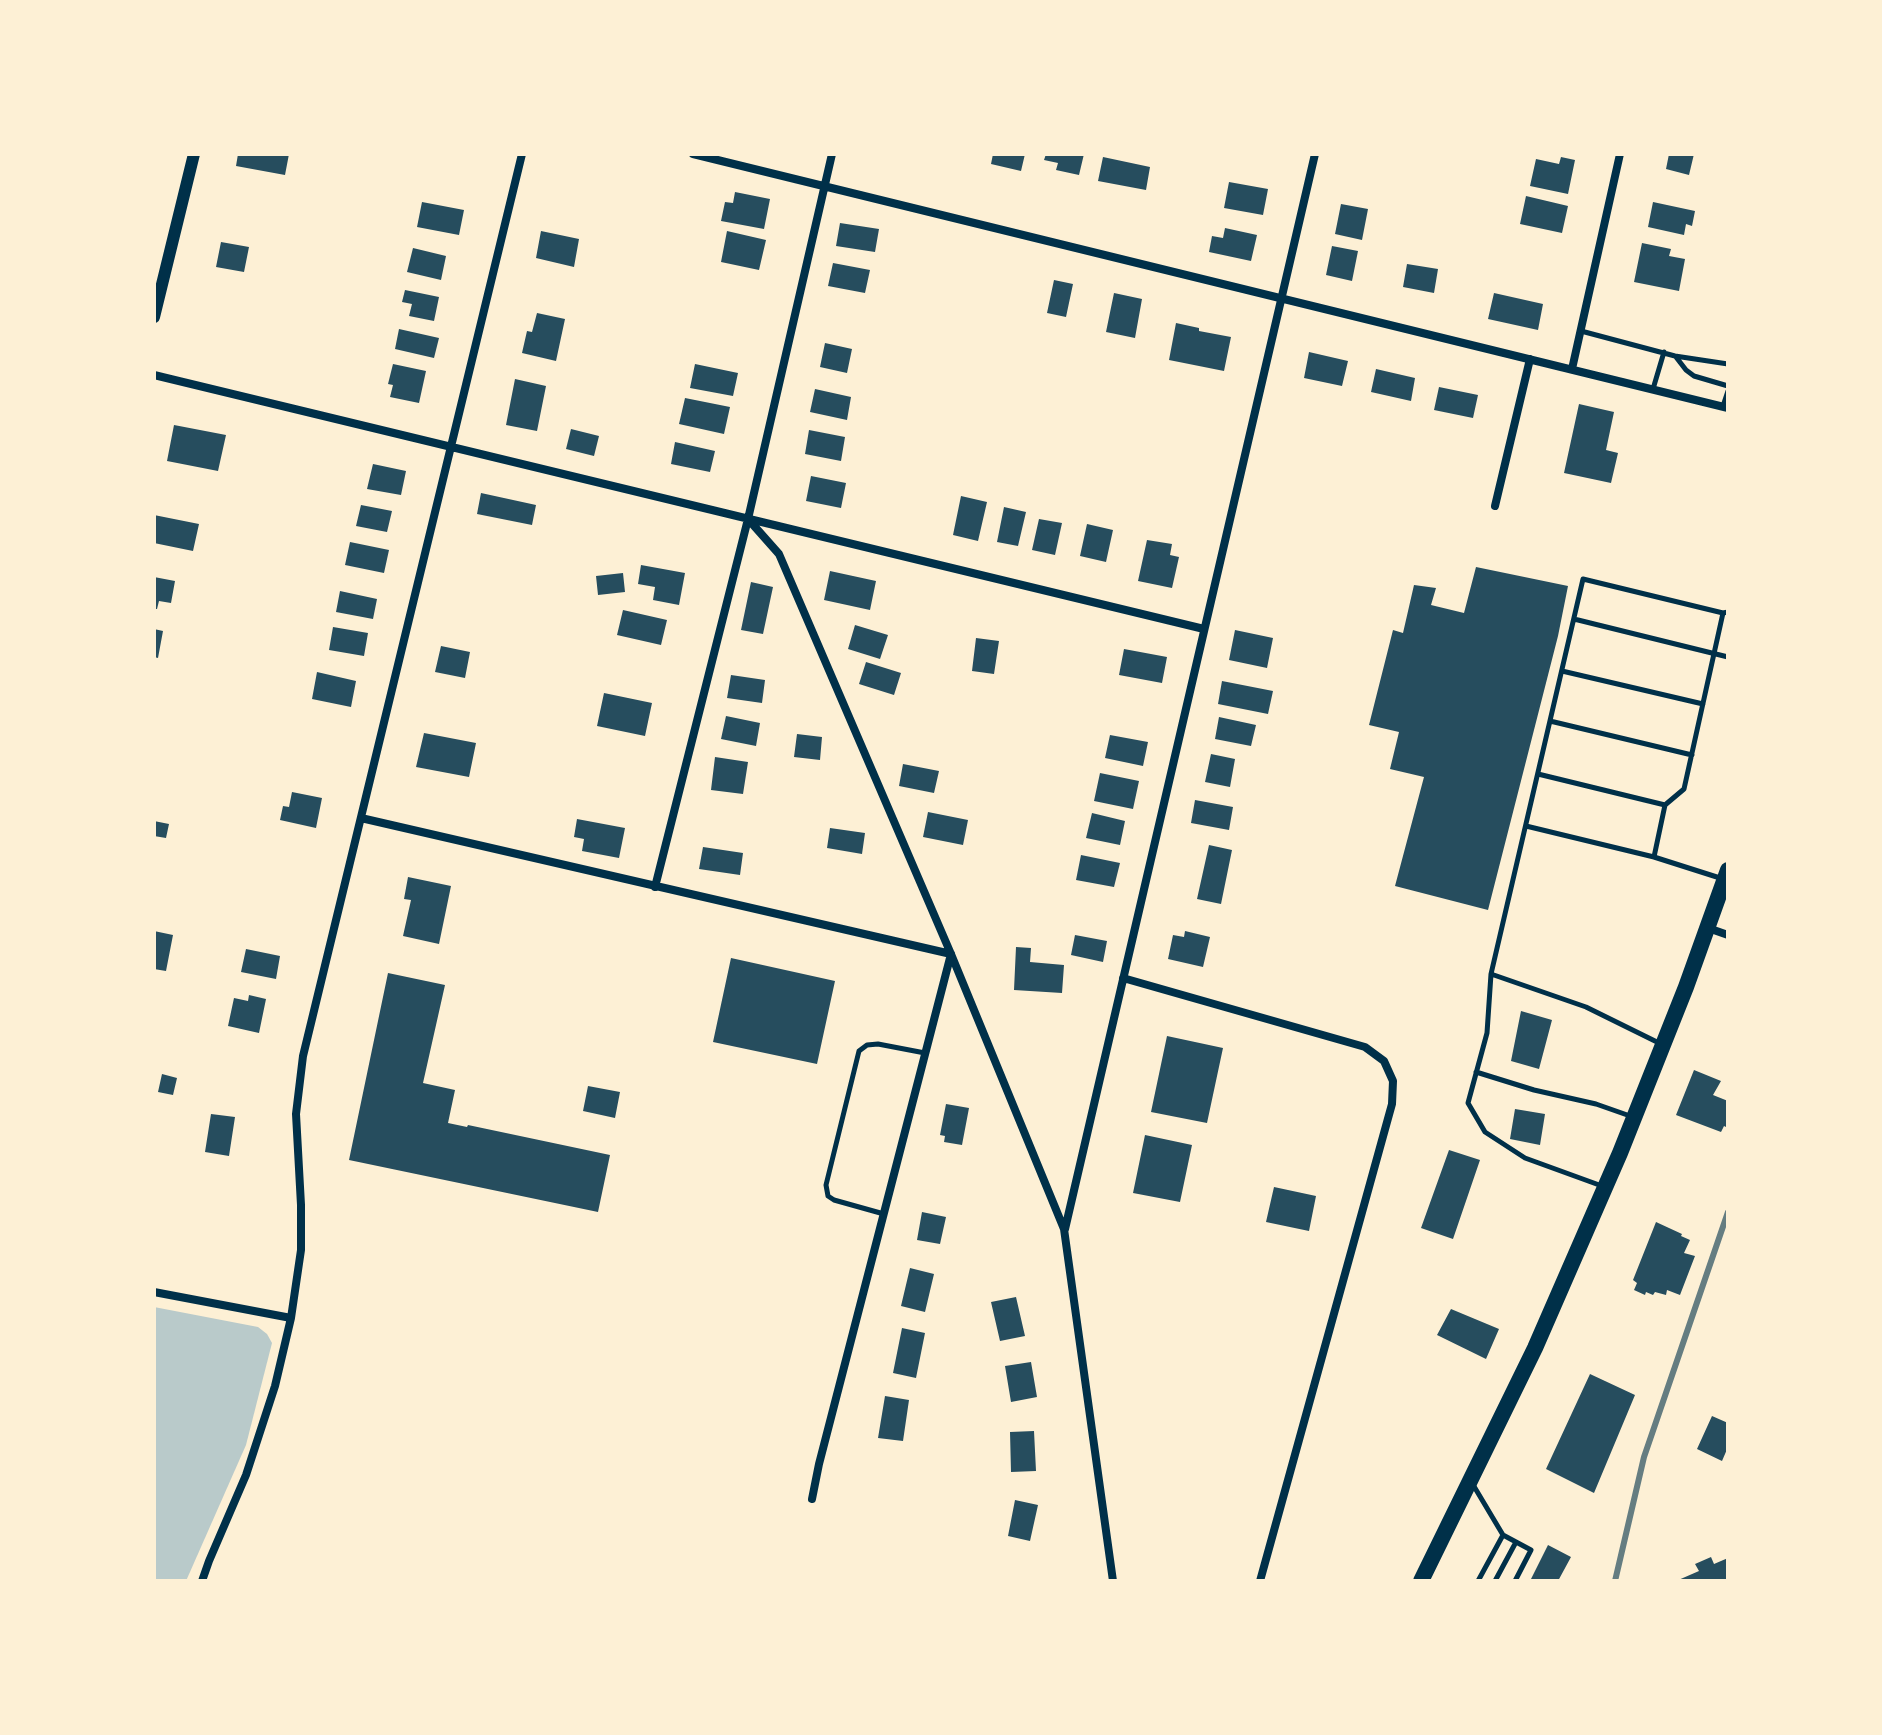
<!DOCTYPE html>
<html>
<head>
<meta charset="utf-8">
<style>
  body { margin:0 }
  #map { position:relative; width:1882px; height:1735px; overflow:hidden; background:#fdf0d5; font-family:"Libre Baskerville",serif }
  canvas { display:block }
  .frame { position:absolute; inset:0; border:156px solid #fdf0d5; pointer-events:none }
</style>
</head>
<body>
<div id="map">
<canvas width="1882" height="1735"></canvas>
<div class="frame"></div>
</div>
<script>
const ctx = document.querySelector('canvas').getContext('2d');
ctx.lineJoin = 'round';
function fill(path, color) { ctx.fillStyle = color; ctx.fill(path, 'evenodd'); }
const shape = rows => new Path2D(rows.map(r => 'M' + r).join(''));
function trace(path, color, width, dash) { ctx.strokeStyle = color; ctx.lineWidth = width; ctx.lineCap = dash ? 'butt' : 'round'; ctx.setLineDash(dash || []); ctx.stroke(path); }
const green = shape([
  [154,1307,258,1327,267,1334,272,1343,246,1445,186,1581,154,1581]
]);
const building = shape([
  [238,154,289,154,285,175,236,166],
  [993,154,1025,154,1021,171,991,164],
  [1046,154,1084,154,1079,175,1056,170,1058,163,1044,160],
  [1669,154,1694,154,1689,175,1666,169],
  [1103,157,1150,167,1146,190,1098,181],
  [1561,157,1575,160,1568,194,1530,186,1536,159,1559,164],
  [1229,182,1268,189,1263,215,1224,208],
  [735,192,770,199,764,229,721,221,725,202,733,203],
  [1526,196,1568,206,1562,233,1520,224],
  [422,202,464,210,459,235,417,227],
  [1653,202,1695,211,1692,226,1686,224,1684,235,1648,227],
  [1341,204,1368,209,1362,240,1335,234],
  [840,223,879,229,875,252,836,246],
  [1225,228,1257,235,1251,261,1209,252,1212,236,1223,238],
  [541,231,579,239,574,267,536,258],
  [727,231,766,240,759,270,721,262],
  [221,242,249,247,244,272,216,267],
  [1642,243,1671,249,1669,256,1685,259,1679,291,1634,282],
  [1332,246,1358,251,1352,281,1326,275],
  [413,248,446,256,441,280,407,272],
  [833,263,870,270,865,293,828,286],
  [1407,264,1438,269,1434,293,1403,287],
  [1054,280,1073,284,1066,317,1047,313],
  [405,290,439,297,434,321,409,316,412,304,402,302],
  [1114,293,1142,299,1135,338,1106,332],
  [1494,293,1543,304,1538,330,1488,319],
  [537,313,565,319,556,361,522,353,527,331,532,332],
  [1176,323,1199,328,1199,331,1231,337,1224,371,1169,360],
  [399,329,439,338,434,358,395,349],
  [825,343,852,349,847,373,820,367],
  [1309,352,1348,361,1342,386,1304,378],
  [393,364,426,371,419,403,390,397,393,385,388,384],
  [695,364,738,373,733,396,690,388],
  [1376,369,1415,378,1411,401,1371,392],
  [515,379,546,386,537,431,506,425],
  [1439,387,1478,395,1473,418,1434,410],
  [815,389,851,397,847,420,810,412],
  [685,398,730,407,724,434,679,424],
  [1579,404,1614,412,1606,450,1618,453,1611,483,1564,473],
  [174,425,226,435,218,471,167,461],
  [571,429,599,436,594,456,566,449],
  [809,430,845,437,841,461,805,454],
  [675,442,715,451,710,472,671,464],
  [373,464,406,471,401,495,367,489],
  [811,476,846,483,841,508,806,501],
  [481,493,536,505,532,525,477,514],
  [961,496,987,502,978,541,953,535],
  [361,505,392,511,387,532,356,526],
  [1004,507,1026,512,1018,546,997,542],
  [154,515,199,524,193,551,154,543,156,535,154,534],
  [1039,519,1062,523,1055,555,1032,550],
  [1087,524,1113,530,1106,562,1080,556],
  [1147,540,1172,544,1170,555,1179,557,1172,588,1138,581],
  [350,542,389,550,384,573,345,565],
  [641,565,685,573,679,605,653,600,655,587,638,584],
  [1476,567,1568,586,1558,636,1488,910,1395,886,1424,777,1390,769,1399,732,1369,725,1393,630,1403,633,1414,585,1436,588,1431,605,1464,613],
  [830,571,876,581,870,610,824,600],
  [623,573,625,592,598,595,596,576],
  [154,577,175,581,171,603,159,601,157,609,154,609],
  [751,582,773,587,763,634,741,630],
  [340,591,377,599,373,619,336,612],
  [623,610,667,620,661,645,617,635],
  [855,625,888,635,880,659,848,649],
  [333,627,368,633,364,656,329,650],
  [154,629,163,631,158,658,154,657],
  [1235,630,1273,638,1267,668,1229,660],
  [976,638,999,641,994,674,972,671],
  [441,646,470,652,465,678,435,672],
  [1124,649,1167,657,1162,683,1119,675],
  [866,662,901,673,894,695,859,684],
  [317,672,356,681,351,707,312,699],
  [731,675,765,680,762,703,727,698],
  [1222,681,1273,691,1268,714,1218,704],
  [604,693,652,703,645,736,597,726],
  [726,716,760,723,756,746,721,739],
  [1219,717,1256,725,1251,746,1215,739],
  [424,733,476,743,469,777,416,767],
  [797,734,822,737,820,760,794,757],
  [1110,735,1148,742,1143,766,1105,758],
  [1211,754,1235,759,1230,787,1205,782],
  [715,757,748,762,743,794,711,790],
  [903,764,939,771,934,793,899,786],
  [1100,773,1139,781,1133,809,1094,801],
  [292,792,322,798,316,828,280,820,283,806,289,807],
  [1195,800,1233,807,1229,830,1191,823],
  [928,812,968,820,963,845,923,837],
  [1092,813,1125,821,1120,845,1086,838],
  [577,819,625,828,619,858,582,851,584,839,574,837],
  [154,821,169,824,166,838,154,836],
  [830,828,865,833,862,854,827,848],
  [1209,845,1232,850,1221,904,1197,899],
  [703,847,743,853,740,875,699,869],
  [1081,855,1120,863,1114,887,1076,880],
  [408,877,451,886,439,944,403,936,411,900,404,899],
  [154,931,173,935,166,971,154,969],
  [1185,931,1210,937,1203,967,1168,959,1173,935,1184,937],
  [1075,935,1107,941,1103,962,1071,955],
  [1016,947,1031,948,1030,962,1064,965,1062,993,1014,990],
  [246,949,280,956,276,979,241,972],
  [731,958,835,981,817,1064,713,1042],
  [388,973,445,985,423,1083,455,1090,448,1123,467,1127,468,1125,610,1155,598,1212,349,1160],
  [249,995,266,999,259,1033,228,1026,234,998,248,1001],
  [1521,1011,1552,1020,1539,1069,1511,1061],
  [1167,1036,1223,1048,1207,1123,1151,1112],
  [1694,1070,1721,1081,1713,1095,1728,1101,1728,1128,1724,1126,1721,1132,1676,1115],
  [162,1074,177,1078,173,1095,158,1092],
  [588,1086,620,1092,615,1118,583,1111],
  [946,1104,969,1108,962,1145,944,1142,945,1136,940,1135],
  [1515,1109,1545,1114,1540,1145,1510,1139],
  [211,1114,235,1117,229,1156,205,1152],
  [1145,1135,1192,1145,1180,1202,1133,1193],
  [1449,1150,1480,1160,1453,1239,1421,1228],
  [1274,1187,1316,1196,1309,1231,1266,1222],
  [922,1212,946,1217,940,1244,917,1240],
  [1656,1222,1682,1234,1681,1236,1690,1240,1684,1253,1695,1256,1680,1295,1667,1290,1666,1295,1655,1292,1653,1295,1646,1292,1645,1295,1634,1290,1637,1283,1633,1280],
  [910,1268,934,1274,925,1312,901,1306],
  [1016,1297,1025,1336,1000,1341,991,1302],
  [1451,1309,1499,1329,1486,1359,1437,1335],
  [902,1328,925,1333,916,1378,893,1373],
  [1031,1362,1037,1397,1011,1402,1005,1366],
  [1590,1374,1635,1395,1594,1493,1546,1469],
  [885,1396,909,1400,903,1441,878,1438],
  [1712,1416,1728,1423,1728,1447,1722,1461,1697,1449],
  [1034,1431,1036,1471,1011,1472,1010,1432],
  [1015,1500,1038,1505,1030,1541,1008,1536],
  [1548,1545,1571,1557,1558,1581,1530,1581],
  [1711,1557,1714,1564,1728,1558,1728,1581,1676,1581,1699,1571,1695,1564]
]);
const service = shape([
  [1581,331,1675,356,1728,364],
  [1676,357,1686,370,1694,376,1728,386],
  [1653,389,1664,352],
  [1723,406,1728,391],
  [1574,619,1728,657],
  [1562,671,1703,704],
  [1550,721,1692,755],
  [1538,774,1665,805],
  [1526,826,1654,857,1720,878],
  [1654,857,1665,805,1684,789,1723,613],
  [1491,974,1487,1033,1468,1103,1485,1132,1525,1158,1602,1186],
  [1659,1043,1586,1007,1491,974,1583,579,1723,613,1728,612],
  [1476,1072,1534,1090,1596,1104,1633,1117],
  [884,1214,834,1200,828,1196,826,1185,859,1051,867,1045,878,1044,925,1053],
  [1472,1483,1503,1535,1531,1550,1515,1581],
  [1478,1581,1503,1535],
  [1495,1581,1516,1542]
]);
const minor = shape([
  [693,154,1728,408],
  [1572,369,1620,154],
  [154,375,1204,629],
  [1495,506,1530,359],
  [748,519,779,554,951,954,1064,1229,1113,1581],
  [361,818,951,954,819,1464,812,1499],
  [655,887,748,519,832,154],
  [1708,928,1728,935],
  [1123,978,1365,1047,1384,1061,1393,1081,1392,1104,1260,1581],
  [1065,1229,1315,154],
  [154,1292,291,1318],
  [202,1581,209,1561,246,1475,275,1386,291,1318,301,1250,301,1205,296,1114,303,1056,522,154]
]);
const tertiary = shape([
  [154,317,194,154]
]);
const primary = shape([
  [1421,1581,1535,1348,1620,1153,1686,987,1728,870]
]);
const rail = shape([
  [1615,1581,1644,1457,1728,1212]
]);
fill(green, '#b9caca');
fill(building, '#264d5e');
trace(service, '#003049', 5);
trace(minor, '#003049', 8);
trace(tertiary, '#003049', 12);
trace(primary, '#003049', 16);
trace(rail, '#657d81', 6);
</script>
</body>
</html>
